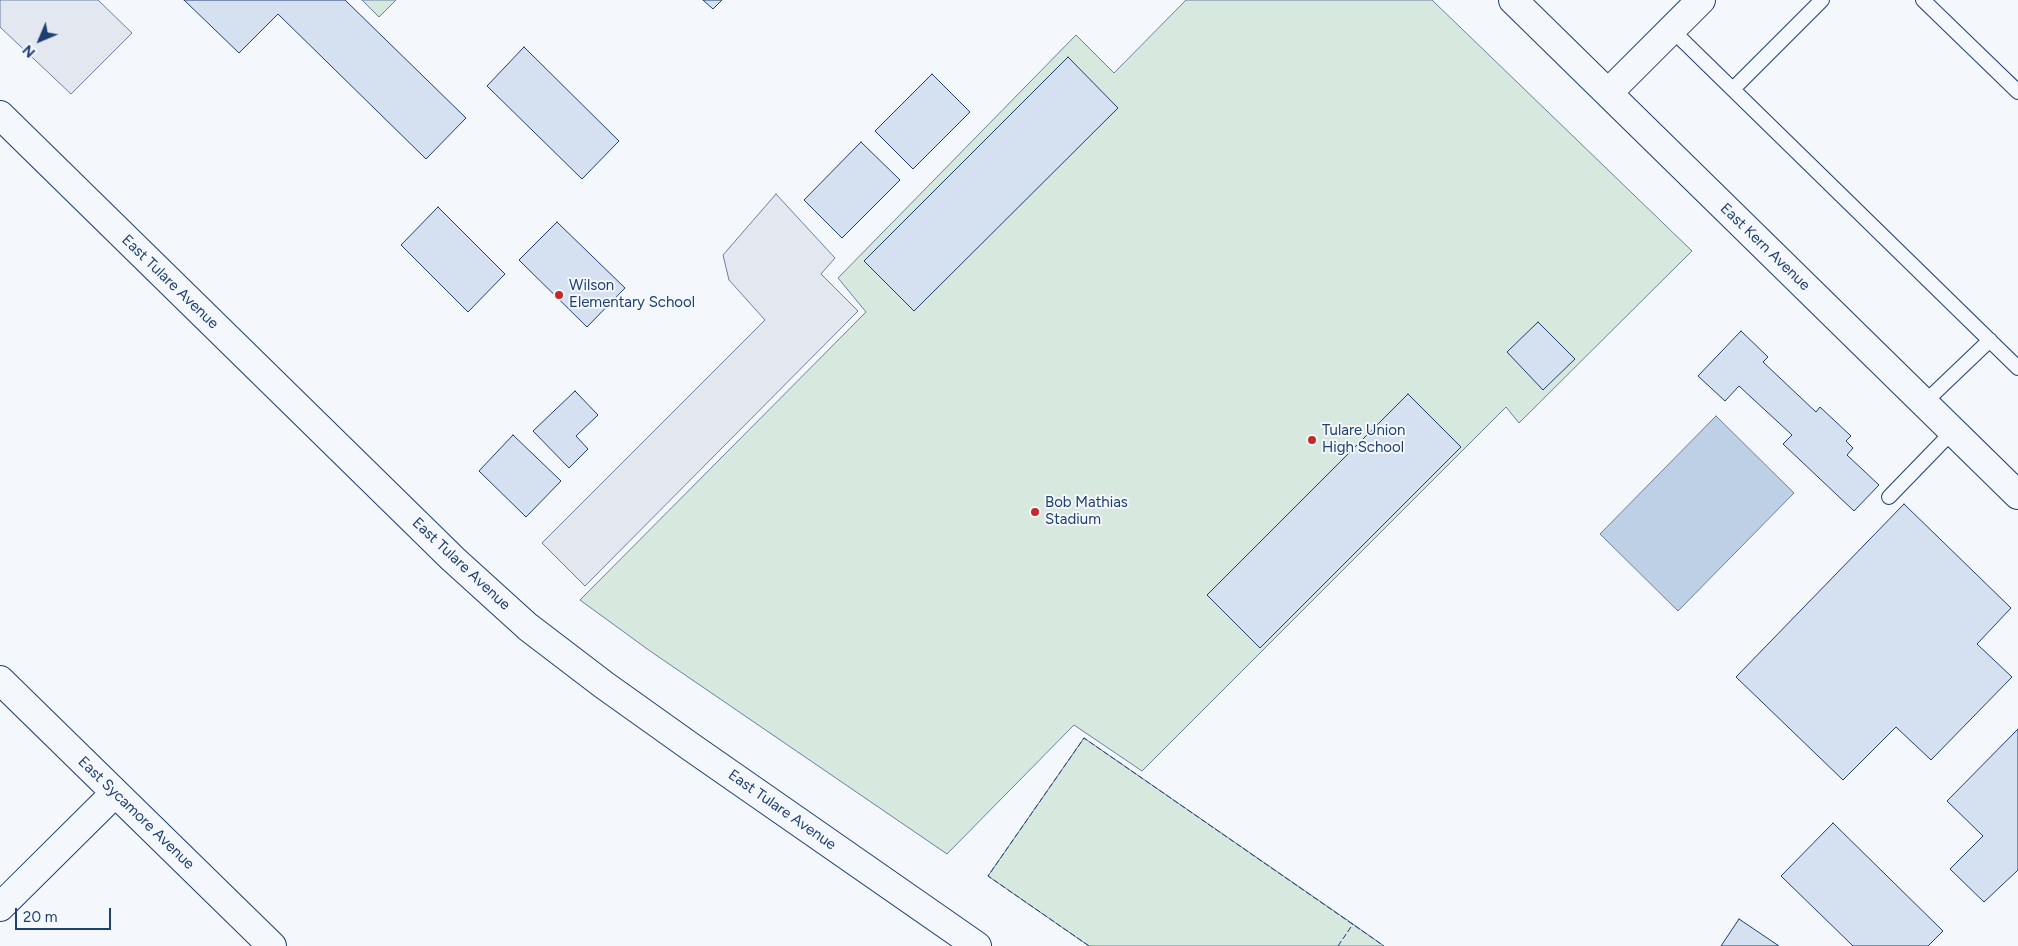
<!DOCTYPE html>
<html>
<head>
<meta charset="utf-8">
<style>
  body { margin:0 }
  #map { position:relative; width:2018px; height:946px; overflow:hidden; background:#f4f7fb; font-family:Figtree,sans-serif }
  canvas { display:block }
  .north { position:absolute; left:15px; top:15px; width:50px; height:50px; -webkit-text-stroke:4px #f4f7fb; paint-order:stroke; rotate:225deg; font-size:14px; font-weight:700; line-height:20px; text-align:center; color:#1d3f73 }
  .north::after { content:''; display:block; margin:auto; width:18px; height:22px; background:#1d3f73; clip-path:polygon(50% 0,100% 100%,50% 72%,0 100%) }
  .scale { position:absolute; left:15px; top:908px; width:96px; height:22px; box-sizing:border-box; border:2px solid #1d3f73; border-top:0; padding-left:6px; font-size:15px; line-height:18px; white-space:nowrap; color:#1d3f73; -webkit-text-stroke:4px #f4f7fb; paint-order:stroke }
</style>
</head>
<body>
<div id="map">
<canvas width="2018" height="946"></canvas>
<div class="north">N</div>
<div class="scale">20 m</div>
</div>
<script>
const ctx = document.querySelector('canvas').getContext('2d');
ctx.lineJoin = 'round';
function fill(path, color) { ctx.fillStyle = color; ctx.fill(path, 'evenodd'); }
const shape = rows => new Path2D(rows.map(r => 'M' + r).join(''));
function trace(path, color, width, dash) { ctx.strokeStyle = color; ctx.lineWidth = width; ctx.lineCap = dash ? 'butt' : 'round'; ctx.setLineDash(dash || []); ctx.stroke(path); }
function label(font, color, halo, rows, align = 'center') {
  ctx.font = font + ' Figtree,sans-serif'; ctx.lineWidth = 4; ctx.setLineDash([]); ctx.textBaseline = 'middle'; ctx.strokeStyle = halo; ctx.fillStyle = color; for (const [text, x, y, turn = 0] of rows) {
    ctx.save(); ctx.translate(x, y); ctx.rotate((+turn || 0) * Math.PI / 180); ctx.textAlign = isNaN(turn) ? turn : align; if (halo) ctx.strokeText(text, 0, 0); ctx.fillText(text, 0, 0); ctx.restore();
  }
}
const green = shape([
  [362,0,396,0,379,17,362,0],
  [1186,0,1432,0,1692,251,1519,423,1506,407,1142,771,1074,725,947,854,650,651,580,600,866,312,838,278,1076,35,1114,73,1186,0],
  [1084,738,1353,924,1384,946,1089,946,988,876,1084,738]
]);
const parking = shape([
  [0,0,98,0,132,33,71,94,0,27,0,0],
  [776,194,835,258,821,274,858,311,585,586,542,543,765,320,729,280,723,255,776,194]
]);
const water = shape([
  [1716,416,1794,493,1678,611,1600,534,1716,416]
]);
const building = shape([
  [184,0,345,0,466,118,426,159,278,14,239,53,184,0],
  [703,0,722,0,713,9,703,0],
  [524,47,619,141,582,179,487,86,524,47],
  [1068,57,1118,108,914,311,864,261,1068,57],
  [932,74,970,112,913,169,875,131,932,74],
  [861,142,900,180,842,238,804,200,861,142],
  [438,207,505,274,468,312,401,245,438,207],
  [557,222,625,288,587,327,519,260,557,222],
  [1538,322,1575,359,1543,390,1507,352,1538,322],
  [1741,331,1768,357,1763,362,1816,412,1820,407,1851,436,1846,441,1853,448,1847,455,1879,485,1854,511,1783,444,1792,435,1739,386,1725,401,1698,376,1741,331],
  [575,391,598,415,576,436,588,449,569,468,533,431,575,391],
  [1408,394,1461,447,1260,648,1207,595,1408,394],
  [513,435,561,481,526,517,479,471,513,435],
  [1904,504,2011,608,1977,644,2012,677,1931,760,1896,727,1843,780,1736,677,1904,504],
  [2018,729,2018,870,1984,902,1950,869,1983,836,1947,801,2018,729],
  [1833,823,1943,931,1928,946,1853,946,1781,876,1833,823],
  [1739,919,1779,946,1721,946,1739,919]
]);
const service = shape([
  [1923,0,2018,92],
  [1671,29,2018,368],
  [1733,89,1822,0],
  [1924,403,1990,340],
  [1889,497,1953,431]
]);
const minor = shape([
  [1513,0,2018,495],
  [1608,93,1701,0],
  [0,680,272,946],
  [0,907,115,793]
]);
const primary = shape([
  [0,115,453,559,528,627,604,685,691,747,977,946]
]);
const fence = shape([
  [1089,946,988,876,1084,738,1384,946],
  [1338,946,1353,924]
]);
const markers = [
  [559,295,5,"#c62828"],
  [1312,440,5,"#c62828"],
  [1035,512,5,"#c62828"]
];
const streetNames = [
  ["East Kern Avenue",1765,247,44],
  ["East Tulare Avenue",170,282,44],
  ["East Tulare Avenue",461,564,43],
  ["East Tulare Avenue",782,810,35],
  ["East Sycamore Avenue",136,813,44]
];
const poiNames = [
  ["Wilson",569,286],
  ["Elementary School",569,303],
  ["Tulare Union",1322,431],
  ["High School",1322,448],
  ["Bob Mathias",1045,503],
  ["Stadium",1045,520]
];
fill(green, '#d7e8df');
trace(green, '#687fa3', 1);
fill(parking, '#e3e8f0');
trace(parking, '#687fa3', 1);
fill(water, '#bed0e5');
trace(water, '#687fa3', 1);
fill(building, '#d5e0f0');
trace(building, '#1d3f73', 1);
trace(service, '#1d3f73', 16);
trace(minor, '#1d3f73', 30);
trace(primary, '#1d3f73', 30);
trace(service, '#f4f7fb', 14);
trace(minor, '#f4f7fb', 28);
trace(primary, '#f4f7fb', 28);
trace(fence, '#1d3f73', 1, [6, 2.5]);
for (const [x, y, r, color] of markers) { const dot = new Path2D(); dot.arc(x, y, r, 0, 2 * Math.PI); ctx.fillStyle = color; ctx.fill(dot); trace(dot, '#f4f7fb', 2); }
label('15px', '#1d3f73', '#f4f7fb', streetNames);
label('15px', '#1d3f73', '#f4f7fb', poiNames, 'left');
</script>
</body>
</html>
